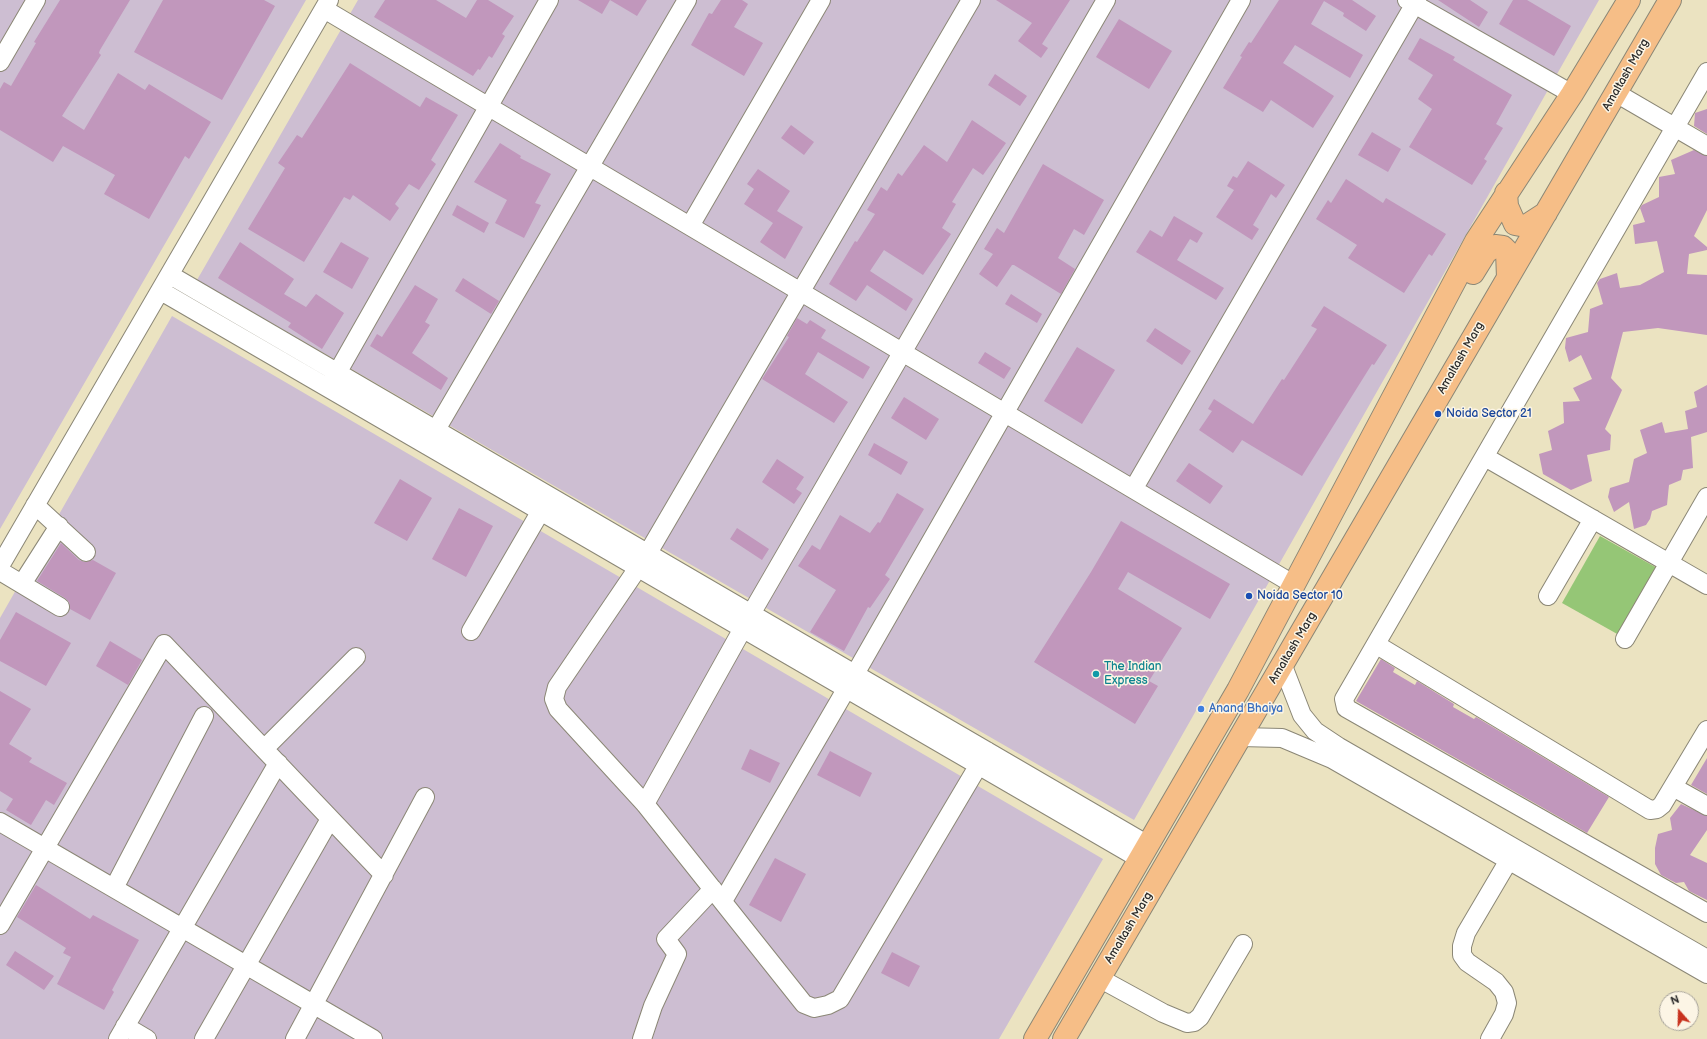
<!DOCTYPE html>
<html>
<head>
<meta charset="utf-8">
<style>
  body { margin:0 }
  #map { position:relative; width:1707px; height:1039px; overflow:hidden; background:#ebe3c1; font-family:"Balsamiq Sans",sans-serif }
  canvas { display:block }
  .north { position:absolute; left:1659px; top:991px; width:40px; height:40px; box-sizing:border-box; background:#fcf5e5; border:1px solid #a8a49b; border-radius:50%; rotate:340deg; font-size:11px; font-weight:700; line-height:16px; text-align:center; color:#2b2b2b }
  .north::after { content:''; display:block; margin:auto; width:14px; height:18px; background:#c8321e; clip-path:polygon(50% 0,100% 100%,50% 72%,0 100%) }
</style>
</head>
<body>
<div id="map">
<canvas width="1707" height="1039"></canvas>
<div class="north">N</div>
</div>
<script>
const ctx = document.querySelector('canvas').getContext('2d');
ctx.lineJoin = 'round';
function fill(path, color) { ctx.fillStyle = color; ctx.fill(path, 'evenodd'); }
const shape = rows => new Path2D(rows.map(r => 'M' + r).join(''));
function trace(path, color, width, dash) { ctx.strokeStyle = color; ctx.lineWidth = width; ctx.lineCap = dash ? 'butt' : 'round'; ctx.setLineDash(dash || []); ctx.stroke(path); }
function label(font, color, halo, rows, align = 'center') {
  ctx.font = font + ' "Balsamiq Sans",sans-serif'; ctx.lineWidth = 3; ctx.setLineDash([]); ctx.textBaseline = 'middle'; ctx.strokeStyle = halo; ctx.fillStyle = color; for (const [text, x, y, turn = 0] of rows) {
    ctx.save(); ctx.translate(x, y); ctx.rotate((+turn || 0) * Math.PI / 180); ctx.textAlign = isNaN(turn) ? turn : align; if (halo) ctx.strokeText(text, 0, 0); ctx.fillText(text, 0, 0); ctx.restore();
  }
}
const industrial = shape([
  [0,0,306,0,0,529],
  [358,0,1599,0,1134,820,197,280],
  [172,316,1103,859,999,1039,0,1039,0,618]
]);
const green = shape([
  [1600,536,1657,568,1619,635,1562,603]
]);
const building = shape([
  [60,0,130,0,100,50,99,53,101,55,62,116,84,130,118,73,145,90,149,84,211,122,189,159,185,156,149,219,104,194,115,175,63,146,53,162,0,130,0,89,4,82,11,86,36,43,34,42],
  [163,0,264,0,275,6,222,100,134,52],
  [385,0,436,0,466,18,477,0,488,0,514,16,502,34,505,36,492,58,489,56,480,70,478,69,473,76,374,17],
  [578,0,647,0,637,16,610,0,602,14],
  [721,0,742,0,748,4,734,27,763,43,744,76,691,45,709,13,712,14],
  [996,0,1070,0,1042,44,1048,48,1041,58,1018,41,1032,23],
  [1279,0,1352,0,1376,16,1366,31,1343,16,1344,13,1324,1,1311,24,1363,55,1350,78,1295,45,1283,63,1334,96,1313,128,1271,100,1263,112,1223,88,1242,57,1240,56,1249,42,1251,43],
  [1438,0,1470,0,1488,12,1479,27],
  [1513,0,1527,0,1571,26,1554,56,1499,24],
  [1119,19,1172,51,1149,89,1096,57],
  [1420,38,1455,57,1453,60,1512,95,1496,124,1503,128,1484,159,1487,161,1472,185,1409,147,1432,109,1418,99,1433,75,1408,59],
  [350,63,420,107,426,97,458,115,431,160,436,164,419,190,409,184,395,204,399,208,390,221,353,195,350,200,344,197,304,262,248,229,285,168,278,163,297,135,302,138],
  [995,74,1027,96,1020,106,988,85],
  [1707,109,1707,134,1694,126,1695,113],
  [972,120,1006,143,983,175,973,168,952,202,956,204,942,228,951,234,945,243,923,275,884,250,870,271,913,299,906,311,867,285,856,301,829,284,855,241,857,242,875,214,867,210,881,187,887,191,898,173,902,176,924,145,947,162],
  [791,125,814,142,804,155,781,138],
  [1372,132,1401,149,1388,172,1358,155],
  [500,143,521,156,520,158,551,174,535,203,541,205,524,238,495,223,507,200,474,182],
  [1694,150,1707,156,1707,210,1694,236,1707,247,1707,250,1689,254,1687,274,1707,275,1707,335,1658,328,1623,332,1611,378,1622,390,1605,429,1611,435,1610,450,1587,455,1592,481,1571,490,1543,474,1539,454,1552,450,1548,431,1564,423,1563,402,1580,401,1573,388,1592,379,1581,355,1569,362,1565,348,1566,338,1588,332,1590,309,1603,304,1597,283,1600,279,1617,273,1620,288,1640,285,1664,272,1657,241,1635,244,1633,225,1645,222,1640,208,1642,205,1659,197,1659,177,1675,174,1671,160],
  [1248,161,1285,185,1276,198,1271,194,1253,225,1259,229,1252,240,1216,217,1234,190,1227,186,1233,176,1237,178],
  [1043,164,1104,200,1084,235,1074,229,1058,258,1075,269,1061,294,1014,265,1012,265,997,287,979,274,993,254,984,249,997,228,1004,233],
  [758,169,790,191,777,211,803,227,785,259,760,242,773,223,744,204,754,189,747,184],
  [1346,179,1383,203,1386,198,1446,234,1432,256,1429,254,1404,293,1348,258,1357,245,1316,219,1328,200,1331,203],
  [457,205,489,223,484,233,452,215],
  [1174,216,1203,233,1197,243,1190,239,1177,260,1224,288,1216,300,1136,252,1150,230,1162,237],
  [240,242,294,279,284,294,306,307,316,294,344,313,322,349,288,327,291,323,218,278],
  [341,242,369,258,352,289,323,272],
  [463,278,499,301,491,314,455,291],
  [415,285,438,299,425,322,430,325,412,353,448,378,441,390,370,346,377,334,382,337],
  [1011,294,1042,314,1037,323,1005,304],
  [1324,306,1387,345,1374,365,1372,364,1302,476,1242,440,1233,453,1199,430,1212,411,1208,409,1214,399,1253,424,1282,379,1284,380,1317,329,1311,326],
  [797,318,807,324,810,320,826,330,821,338,870,367,863,379,818,352,805,374,848,402,834,423,762,379,789,337,787,336],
  [1155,328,1191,351,1182,365,1146,341],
  [1077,347,1115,370,1082,424,1044,401],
  [985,352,1011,368,1004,379,978,363],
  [1707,385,1707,432,1691,437,1693,468,1683,470,1681,480,1669,485,1667,505,1652,511,1650,519,1646,525,1634,529,1629,502,1614,512,1608,497,1610,488,1629,482,1634,459,1647,453,1640,430,1662,422,1665,433,1688,429,1685,411,1697,407,1694,392],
  [904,397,939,419,926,440,891,418],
  [874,443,908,462,901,475,868,455],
  [777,459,804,477,796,489,802,493,794,504,762,482],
  [1189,463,1223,486,1210,504,1176,481],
  [400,479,432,498,407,541,374,523],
  [897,493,924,509,885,575,890,579,870,608,868,607,844,651,810,632,836,590,798,566,812,545,820,550,840,515,870,533,878,522,880,523],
  [459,508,493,526,466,577,432,559],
  [1121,521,1230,584,1210,619,1128,572,1118,589,1182,628,1149,681,1158,686,1135,724,1034,662,1091,572],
  [737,528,769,549,762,560,730,539],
  [61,543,79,560,84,562,93,560,116,573,90,620,70,609,69,602,65,598,37,581],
  [16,612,71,643,46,686,0,661,0,640],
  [110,641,142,660,128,685,96,666],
  [1381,659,1395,668,1393,672,1415,685,1417,681,1454,704,1453,707,1474,719,1476,717,1609,797,1587,833,1356,701],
  [0,691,31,709,9,744,32,758,29,762,67,783,54,805,46,800,31,825,6,810,13,799,0,791],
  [750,749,780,763,770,783,741,769],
  [830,751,872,773,860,797,817,775],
  [1707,758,1707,794,1691,785],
  [1681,804,1707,816,1707,830,1690,855,1707,863,1707,900,1689,891,1684,882,1676,883,1661,875,1655,864,1655,848,1658,834,1672,830,1670,818],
  [775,858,806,874,781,922,749,905],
  [36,885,90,919,93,915,139,940,112,990,114,992,104,1010,57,984,71,957,63,953,66,948,17,917],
  [15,951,54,976,44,990,6,965],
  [892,952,920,966,909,987,881,973]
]);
const minor = shape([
  [971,0,648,553,557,687,554,699,558,709,645,804,804,1004,814,1008,828,1005,840,999,987,751],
  [1407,0,1572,94],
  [324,9,1293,584],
  [0,62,36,0],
  [1707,72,1344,699,1346,708,1707,913],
  [1616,93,1707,146],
  [690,226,821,0],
  [170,275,1148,845],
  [161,291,1140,859],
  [332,382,549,0],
  [430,440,687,0],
  [1485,457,1707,585],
  [1134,488,1417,0],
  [35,505,86,552],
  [0,566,329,0],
  [0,571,60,607],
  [22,584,59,526],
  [1548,596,1593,519],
  [471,631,546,502],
  [1625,639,1707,497],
  [1377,645,1650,810,1657,809,1662,805,1707,730],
  [1283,666,1302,715,1315,731,1339,747,1707,959],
  [1240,737,1282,738,1332,759,1707,974],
  [264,749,356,657],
  [1673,787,1707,806],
  [645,804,751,614,1106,0],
  [0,822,373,1039],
  [114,888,204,716],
  [723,901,855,674,1241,0],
  [0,925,164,644,384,875],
  [1099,978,1163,1013,1187,1023,1194,1022,1200,1017,1243,944],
  [125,1026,147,1039],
  [118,1039,278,763],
  [204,1039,330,819],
  [295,1039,425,797],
  [642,1039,653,1006,677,954,666,939,713,889],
  [1490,1039,1504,1014,1507,1003,1504,992,1496,982,1467,962,1462,955,1462,946,1466,933,1509,860]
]);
const major = shape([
  [1506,193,1507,206,1515,224,1526,226,1546,213],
  [1473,273,1486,252,1495,246,1503,247,1507,251,1508,278],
  [1035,1039,1238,690,1476,241,1572,94,1629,0],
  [1064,1039,1670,0]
]);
const markers = [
  [1438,414,4,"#1a4fb4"],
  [1249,596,4,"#1a4fb4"],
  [1096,674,4,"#0f9aa8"],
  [1201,709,4,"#3f7fe0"]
];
const streetNames = [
  ["Amaltash Marg",1626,75,-60],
  ["Amaltash Marg",1461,358,-60],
  ["Amaltash Marg",1293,648,-59],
  ["Amaltash Marg",1129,928,-59]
];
const transitNames = [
  ["Noida Sector 21",1446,414],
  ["Noida Sector 10",1257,596]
];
const cultureNames = [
  ["The Indian",1104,667],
  ["Express",1104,681]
];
const shopNames = [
  ["Anand Bhaiya",1209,709]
];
fill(industrial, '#cdbed2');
fill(green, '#95c676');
fill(building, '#c197bc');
trace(minor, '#8b8776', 20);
trace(major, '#8b8776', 24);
trace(minor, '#fff', 18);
trace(major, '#f6be87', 22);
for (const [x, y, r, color] of markers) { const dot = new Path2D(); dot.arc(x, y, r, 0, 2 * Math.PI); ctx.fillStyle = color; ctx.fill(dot); trace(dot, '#fcf5e5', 1.5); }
label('12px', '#2b2b2b', '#fcf5e5', streetNames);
label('12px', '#164399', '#fcf5e5', transitNames, 'left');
label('12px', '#0d838f', '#fcf5e5', cultureNames, 'left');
label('12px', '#366cbe', '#fcf5e5', shopNames, 'left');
</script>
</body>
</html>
